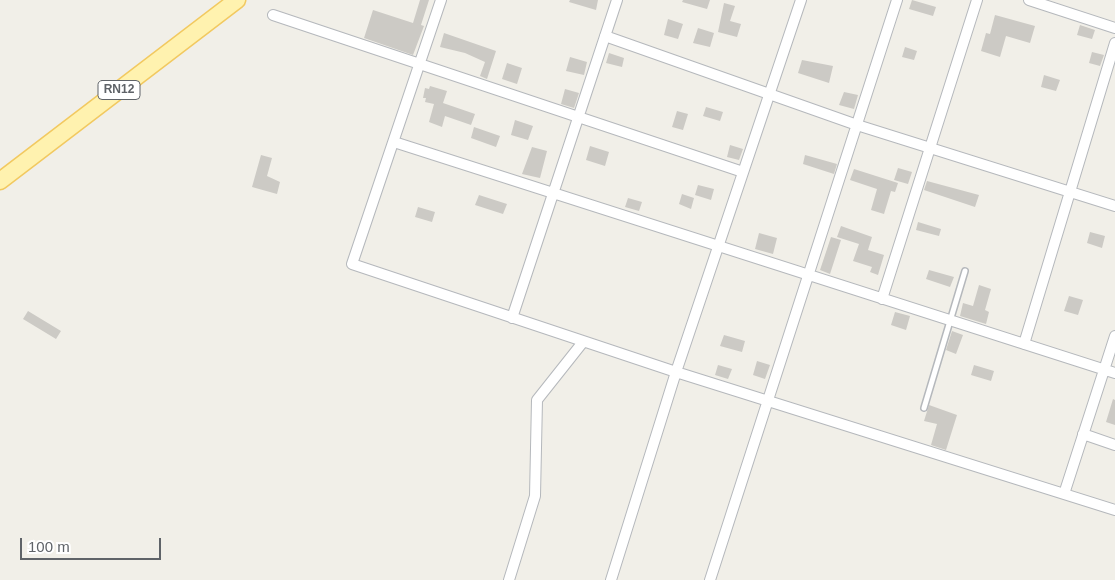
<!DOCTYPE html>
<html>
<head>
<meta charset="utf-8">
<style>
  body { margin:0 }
  #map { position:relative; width:1115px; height:580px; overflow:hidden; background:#f1efe8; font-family:Arial,sans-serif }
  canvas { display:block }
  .scale { position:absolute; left:20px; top:538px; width:141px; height:22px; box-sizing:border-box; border:2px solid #5f6368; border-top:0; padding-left:6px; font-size:15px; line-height:18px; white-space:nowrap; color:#5f6368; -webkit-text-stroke:4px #fff; paint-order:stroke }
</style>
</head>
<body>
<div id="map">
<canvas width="1115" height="580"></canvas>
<div class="scale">100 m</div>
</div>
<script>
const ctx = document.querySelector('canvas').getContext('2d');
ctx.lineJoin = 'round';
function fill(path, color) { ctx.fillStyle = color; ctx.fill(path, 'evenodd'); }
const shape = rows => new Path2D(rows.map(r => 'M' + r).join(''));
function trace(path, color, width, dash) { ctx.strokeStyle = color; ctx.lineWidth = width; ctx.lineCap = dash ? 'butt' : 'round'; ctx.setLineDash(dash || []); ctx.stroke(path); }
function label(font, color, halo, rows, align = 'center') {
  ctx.font = font + ' Arial,sans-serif'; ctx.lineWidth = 4; ctx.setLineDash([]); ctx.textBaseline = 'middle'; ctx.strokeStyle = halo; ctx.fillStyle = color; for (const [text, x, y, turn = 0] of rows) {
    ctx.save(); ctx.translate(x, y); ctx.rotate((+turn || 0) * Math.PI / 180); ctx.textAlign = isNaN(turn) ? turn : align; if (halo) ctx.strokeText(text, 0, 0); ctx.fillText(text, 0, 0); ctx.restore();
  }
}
const building = shape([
  [420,0,429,0,421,25,424,26,413,55,364,38,373,10,413,23],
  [570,0,598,0,596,10,569,2],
  [683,0,710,0,707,9,682,2],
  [912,0,936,7,933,16,909,9],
  [724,3,735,6,730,21,741,24,737,37,718,32],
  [995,15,1035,26,1030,43,1006,36,1000,57,981,51,986,33,990,34],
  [668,19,683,24,678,39,664,35],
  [1080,25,1095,30,1092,39,1077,35],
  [698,28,714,33,710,47,693,43],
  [444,33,496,51,487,79,480,76,485,62,465,53,440,47],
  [905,47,917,51,914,60,902,57],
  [1092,52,1104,55,1100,66,1089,63],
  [609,53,624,58,622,67,606,63],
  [570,57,587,62,584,75,566,71],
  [802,60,833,66,829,83,798,73],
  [507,63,522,68,517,84,502,79],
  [1044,75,1060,80,1056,91,1041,87],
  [430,86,447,91,443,103,475,114,471,125,445,116,442,127,429,122,434,104,425,102,426,98,423,98,425,88,429,89],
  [565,89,579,93,574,108,561,104],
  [844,92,858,95,854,109,839,105],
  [706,107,723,112,720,121,703,116],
  [677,111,688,114,683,130,672,127],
  [515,120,533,126,528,140,511,135],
  [474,127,500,136,496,147,471,138],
  [730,145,743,149,739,160,727,157],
  [590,146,609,152,605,166,586,160],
  [532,147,547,151,540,178,522,174],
  [261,155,272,158,267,176,280,182,277,194,252,187],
  [805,155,837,164,834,174,803,164],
  [898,168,912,172,908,184,894,180],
  [854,169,898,183,895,192,891,191,884,214,871,210,877,189,850,180],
  [927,181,979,195,975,207,924,190],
  [698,185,714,189,711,200,695,195],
  [682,194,694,198,691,209,679,204],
  [479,195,507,204,503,214,475,205],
  [628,198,642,202,639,211,625,207],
  [418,207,435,212,432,222,415,217],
  [918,222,941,229,939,236,916,230],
  [841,226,872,237,868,250,884,255,878,275,870,272,872,267,853,261,859,244,837,237],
  [1090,232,1105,236,1102,248,1087,243],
  [759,233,777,238,773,254,755,249],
  [831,237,841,240,830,274,820,270],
  [929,270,954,277,950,287,926,279],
  [979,285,991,289,985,310,989,312,986,324,960,316,963,303,973,306],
  [1069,296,1083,300,1078,315,1064,311],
  [28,311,61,331,56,339,23,319],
  [895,312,910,316,906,330,891,325],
  [952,331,963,335,956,354,946,350],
  [724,335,745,341,742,352,720,346],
  [757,361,770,365,765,379,753,375],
  [718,365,732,369,728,379,715,375],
  [974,365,994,371,991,381,971,375],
  [1113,399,1115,400,1115,425,1106,422],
  [929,405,957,415,946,450,931,445,937,424,924,421]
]);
const lane = shape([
  [924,408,965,271]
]);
const street = shape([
  [441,0,352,264,676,372,1115,510],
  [1029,0,1115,28],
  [273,15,743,172],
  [605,36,857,125,1115,206],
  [394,142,1115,373],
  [882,299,977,0],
  [512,318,617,0],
  [1024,344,1115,43],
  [1083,434,1115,445],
  [1064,494,1115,336],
  [509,580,535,496,537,400,583,342],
  [611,580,676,372,801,0],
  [710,580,897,0]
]);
const primary = shape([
  [0,181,237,0]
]);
const shields = [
  [119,90,42]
];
const shieldNames = [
  ["RN12",119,90]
];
fill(building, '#cccac5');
trace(lane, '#b5b8bc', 8);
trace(street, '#b5b8bc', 12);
trace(primary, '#f2c960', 19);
trace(lane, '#fff', 5);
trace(street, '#fff', 10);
trace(primary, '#fff2af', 16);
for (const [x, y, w] of shields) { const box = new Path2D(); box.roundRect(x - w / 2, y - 9.5, w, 19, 4); ctx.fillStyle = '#fff'; ctx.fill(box); trace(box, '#5f6368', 1); }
label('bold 12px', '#5f6368', null, shieldNames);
</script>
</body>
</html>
